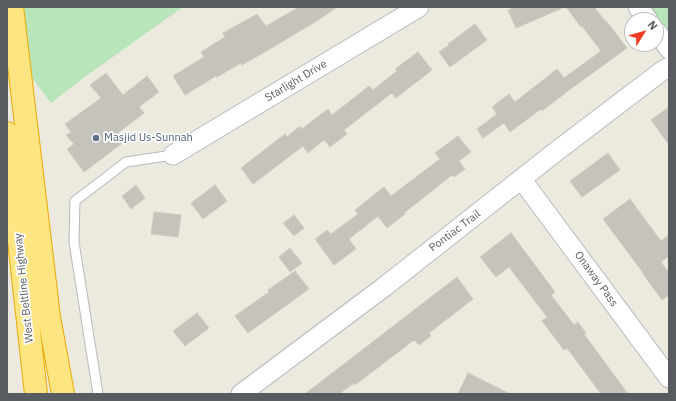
<!DOCTYPE html>
<html>
<head>
<meta charset="utf-8">
<style>
  body { margin:0 }
  #map { position:relative; width:676px; height:401px; overflow:hidden; background:#ece9de; font-family:"IBM Plex Sans",sans-serif }
  canvas { display:block }
  .frame { position:absolute; inset:0; border:8px solid #585b60; pointer-events:none }
  .north { position:absolute; left:624px; top:12px; width:40px; height:40px; box-sizing:border-box; background:#fff; border:1px solid #bcbdbf; border-radius:50%; rotate:53deg; font-size:11px; font-weight:700; line-height:16px; text-align:center; color:#585b60 }
  .north::after { content:''; display:block; margin:auto; width:14px; height:18px; background:#ef3b21; clip-path:polygon(50% 0,100% 100%,50% 72%,0 100%) }
</style>
</head>
<body>
<div id="map">
<canvas width="676" height="401"></canvas>
<div class="frame"></div>
<div class="north">N</div>
</div>
<script>
const ctx = document.querySelector('canvas').getContext('2d');
ctx.lineJoin = 'round';
function fill(path, color) { ctx.fillStyle = color; ctx.fill(path, 'evenodd'); }
const shape = rows => new Path2D(rows.map(r => 'M' + r).join(''));
function trace(path, color, width, dash) { ctx.strokeStyle = color; ctx.lineWidth = width; ctx.lineCap = dash ? 'butt' : 'round'; ctx.setLineDash(dash || []); ctx.stroke(path); }
function label(font, color, halo, rows, align = 'center') {
  ctx.font = font + ' "IBM Plex Sans",sans-serif'; ctx.lineWidth = 3.5; ctx.setLineDash([]); ctx.textBaseline = 'middle'; ctx.strokeStyle = halo; ctx.fillStyle = color; for (const [text, x, y, turn = 0] of rows) {
    ctx.save(); ctx.translate(x, y); ctx.rotate((+turn || 0) * Math.PI / 180); ctx.textAlign = isNaN(turn) ? turn : align; if (halo) ctx.strokeText(text, 0, 0); ctx.fillText(text, 0, 0); ctx.restore();
  }
}
const green = shape([
  [24,7,183,7,82,79,51,103,30,75],
  [648,7,669,7,669,33]
]);
const building = shape([
  [299,7,337,7,320,19,270,49,242,65,241,63,217,77,216,76,185,95,173,76,204,57,201,52,225,37,223,33,257,14,266,26,299,7],
  [516,7,565,7,516,28,508,10,516,7],
  [566,7,594,7,606,22,607,22,627,48,572,88,542,111,541,109,510,132,504,123,483,138,477,129,497,114,492,107,509,94,515,102,557,69,564,78,601,51,582,26,581,27,566,7],
  [475,24,487,40,450,67,439,52,449,45,448,44,475,24],
  [418,52,432,70,396,98,392,93,344,130,347,134,330,147,324,140,308,153,303,146,253,184,241,168,285,134,287,137,300,126,302,129,328,109,332,115,369,86,373,90,397,71,395,69,418,52],
  [106,73,123,95,147,76,159,92,139,107,144,113,118,133,125,141,84,172,67,149,74,144,66,135,71,132,65,124,101,98,90,85,106,73],
  [669,107,669,145,651,120,669,107],
  [458,136,471,152,459,161,465,169,454,177,452,175,404,213,405,214,387,228,378,216,349,239,356,249,334,265,315,239,327,230,331,234,358,214,355,210,384,187,391,196,440,159,435,153,458,136],
  [608,153,620,170,582,197,570,181,608,153],
  [136,185,145,198,131,209,122,196,136,185],
  [215,185,227,201,203,219,191,203,215,185],
  [630,199,661,241,669,235,669,256,661,262,669,273,669,295,662,300,643,274,644,274,603,219,630,199],
  [154,212,181,215,178,237,151,234,154,212],
  [294,215,304,228,294,236,283,223,294,215],
  [511,233,555,292,551,295,574,325,578,322,586,333,584,334,628,394,601,394,567,348,564,350,542,321,547,317,509,267,496,277,480,257,511,233],
  [290,248,302,263,290,272,279,257,290,248],
  [295,271,309,289,248,333,235,316,269,292,268,290,295,271],
  [457,277,473,299,429,333,431,336,419,345,414,340,355,385,354,383,339,394,305,394,457,277],
  [197,313,209,328,185,346,173,331,197,313],
  [468,373,510,394,458,394,468,373]
]);
const lane = shape([
  [98,394,74,242,75,201,126,162,173,155]
]);
const street = shape([
  [638,7,648,20],
  [656,31,669,49],
  [173,155,419,7],
  [522,180,669,378],
  [241,394,384,287,558,150,662,71,669,67]
]);
const highway = shape([
  [12,7,49,317,63,394],
  [7,133,36,394]
]);
const markers = [
  [96,138,4,"#5c6f8a"]
];
const streetNames = [
  ["Starlight Drive",296,81,-31],
  ["Pontiac Trail",455,231,-37],
  ["Onaway Pass",596,279,54],
  ["West Beltline Highway",24,288,-96]
];
const serviceNames = [
  ["Masjid Us-Sunnah",104,138]
];
fill(green, '#b9e5bb');
fill(building, '#c6c3bc');
trace(building, '#d0cbbd', 1);
trace(lane, '#b7b9be', 11);
trace(street, '#b7b9be', 21);
trace(highway, '#eaab00', 24);
trace(lane, '#fff', 9);
trace(street, '#fff', 19);
trace(highway, '#ffe582', 22);
for (const [x, y, r, color] of markers) { const dot = new Path2D(); dot.arc(x, y, r, 0, 2 * Math.PI); ctx.fillStyle = color; ctx.fill(dot); trace(dot, '#fff', 1.5); }
label('11px', '#585b60', '#fff', streetNames);
label('11px', '#4e5e75', '#fff', serviceNames, 'left');
</script>
</body>
</html>
